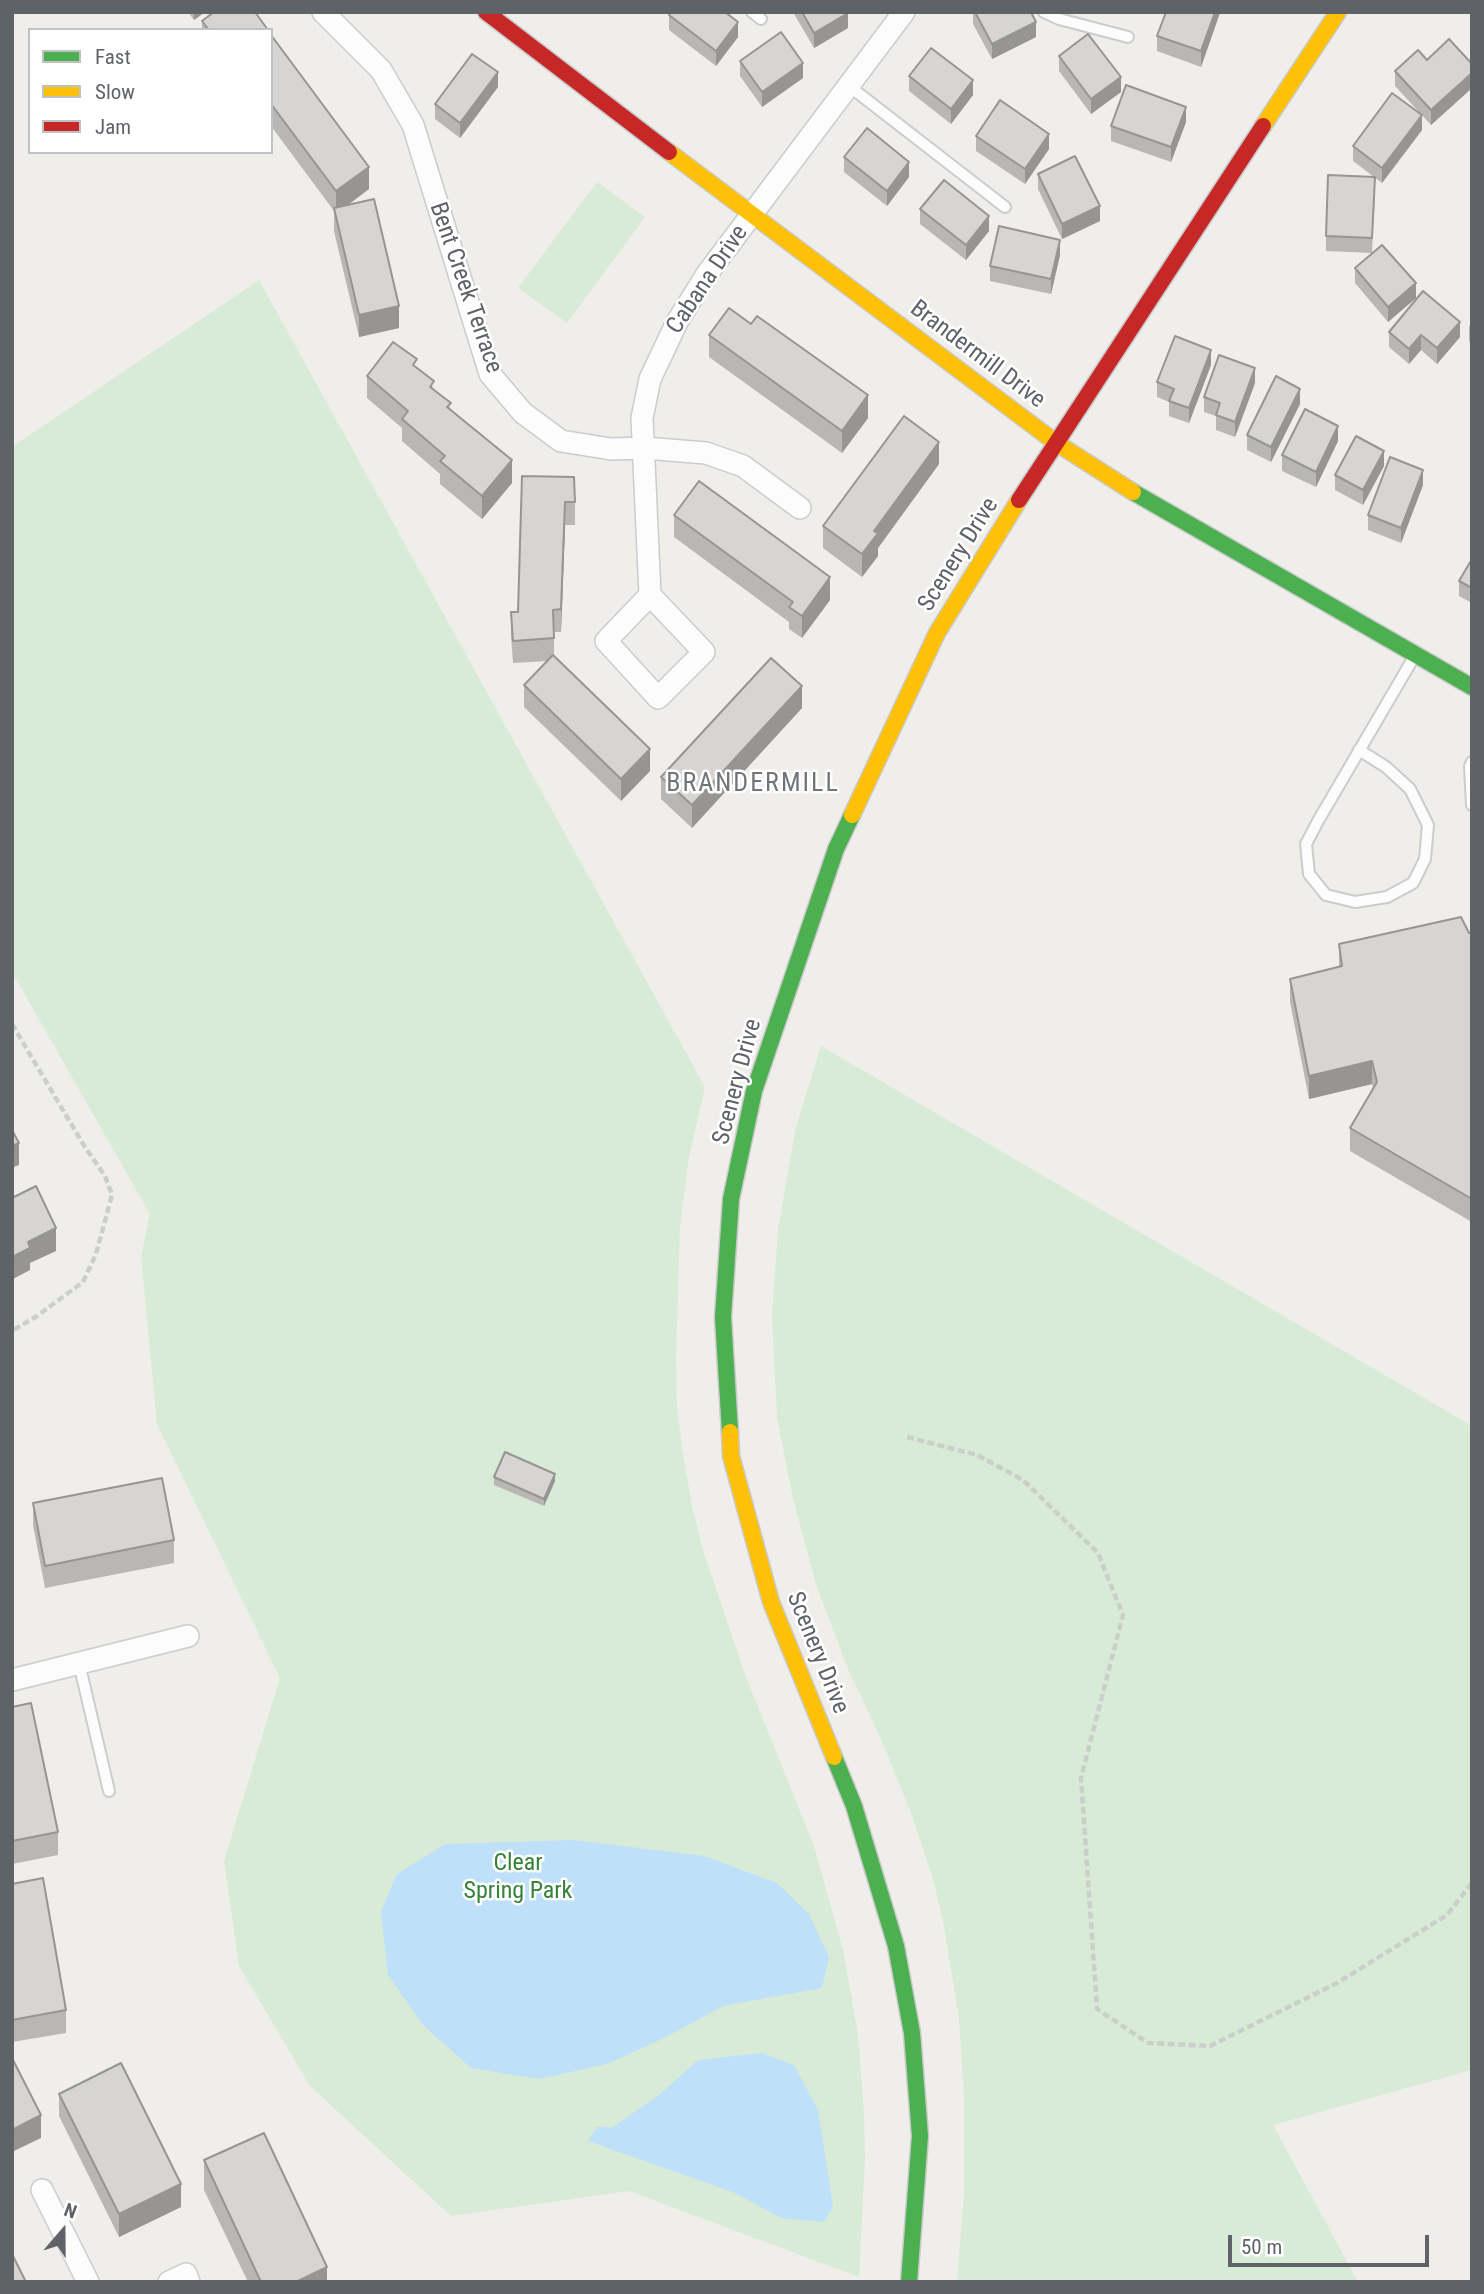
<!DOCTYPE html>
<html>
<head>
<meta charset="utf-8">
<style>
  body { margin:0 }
  #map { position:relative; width:1484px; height:2294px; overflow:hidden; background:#efeeea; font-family:"Roboto Condensed",sans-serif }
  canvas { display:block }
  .frame { position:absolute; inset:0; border:14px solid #5f6368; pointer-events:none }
  .legend { position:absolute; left:28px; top:28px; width:245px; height:126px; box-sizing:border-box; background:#fff; border:2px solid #bfc1c3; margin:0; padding:9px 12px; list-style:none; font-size:21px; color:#5f6368 }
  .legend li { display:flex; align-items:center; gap:14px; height:35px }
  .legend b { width:35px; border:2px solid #bfc1c3 }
  .north { position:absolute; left:28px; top:2196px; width:70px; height:70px; -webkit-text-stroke:5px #fff; paint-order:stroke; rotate:20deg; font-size:19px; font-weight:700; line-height:28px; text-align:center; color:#5f6368 }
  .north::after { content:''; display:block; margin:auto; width:24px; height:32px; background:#5f6368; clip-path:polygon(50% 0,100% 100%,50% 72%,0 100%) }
  .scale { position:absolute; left:1228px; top:2235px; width:201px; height:32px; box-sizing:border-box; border:4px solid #5f6368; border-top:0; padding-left:9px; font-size:21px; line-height:24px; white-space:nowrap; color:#5f6368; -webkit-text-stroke:5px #fff; paint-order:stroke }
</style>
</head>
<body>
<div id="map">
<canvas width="1484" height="2294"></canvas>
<div class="frame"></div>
<ul class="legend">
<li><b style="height:9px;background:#4caf50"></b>Fast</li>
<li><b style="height:9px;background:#ffc107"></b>Slow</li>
<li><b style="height:9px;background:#c62828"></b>Jam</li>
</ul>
<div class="north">N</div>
<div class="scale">50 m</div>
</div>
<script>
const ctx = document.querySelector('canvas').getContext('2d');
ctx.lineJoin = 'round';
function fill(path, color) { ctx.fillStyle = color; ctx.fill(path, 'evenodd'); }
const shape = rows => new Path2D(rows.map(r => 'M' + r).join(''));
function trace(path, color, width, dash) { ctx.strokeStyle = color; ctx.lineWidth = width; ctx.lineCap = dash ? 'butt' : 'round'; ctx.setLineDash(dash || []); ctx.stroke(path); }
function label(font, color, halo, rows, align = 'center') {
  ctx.font = font + ' "Roboto Condensed",sans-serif'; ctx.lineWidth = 5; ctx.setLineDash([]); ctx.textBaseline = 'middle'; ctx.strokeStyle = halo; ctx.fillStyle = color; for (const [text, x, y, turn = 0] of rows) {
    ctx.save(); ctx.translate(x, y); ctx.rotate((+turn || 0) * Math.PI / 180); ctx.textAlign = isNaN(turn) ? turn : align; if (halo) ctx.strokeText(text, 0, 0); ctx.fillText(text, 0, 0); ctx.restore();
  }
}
const green = shape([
  [597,182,645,217,567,323,518,288],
  [259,280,705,1087,689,1157,680,1227,676,1357,677,1406,682,1449,692,1505,705,1557,746,1677,814,1846,844,1954,858,2035,864,2113,865,2159,859,2277,629,2191,451,2216,310,2086,239,1966,224,1861,280,1678,157,1424,141,1257,150,1214,12,972,12,447],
  [821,1046,1472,1426,1472,2070,1273,2125,1358,2282,957,2282,964,2193,964,2096,959,2018,943,1921,933,1879,913,1818,881,1739,848,1669,817,1587,794,1503,777,1417,772,1316,778,1229,796,1127]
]);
const water = shape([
  [574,1840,704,1856,777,1883,809,1914,829,1957,822,1988,723,2006,666,2037,607,2064,539,2079,471,2068,423,2025,388,1975,381,1911,397,1874,445,1844],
  [762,2053,794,2065,818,2110,833,2206,824,2222,781,2218,735,2193,588,2141,597,2127,613,2127,659,2095,698,2060]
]);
const path = shape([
  [12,1024,83,1144,105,1176,112,1195,96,1254,83,1282,37,1316,12,1331],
  [907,1437,977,1455,1023,1480,1098,1553,1123,1615,1081,1778,1097,2009,1148,2043,1210,2046,1337,1983,1447,1915,1472,1883]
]);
const lane = shape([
  [752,12,761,19],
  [1044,12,1059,19,1128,37],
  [849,86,1005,207],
  [1359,750,1386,767,1410,789,1428,825,1425,859,1413,883,1387,897,1355,902,1326,895,1309,874,1306,844,1318,821,1414,657],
  [1472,762,1470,766,1472,805],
  [79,1663,109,1791]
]);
const street = shape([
  [323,12,381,70,413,125,490,374,523,413,561,441,611,449,645,448,706,453,743,466,800,508],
  [650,595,606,641,658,698,704,652,650,595,642,418,650,379,677,322,707,274,904,12],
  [12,1680,188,1636],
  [42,2190,88,2282],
  [169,2282,186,2274,189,2282]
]);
const fast = shape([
  [1133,492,1472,687],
  [730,1432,723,1317,731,1199,754,1091,836,849,852,815],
  [834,1757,854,1806,896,1946,912,2033,920,2136,909,2282]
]);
const slow = shape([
  [1263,126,1338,12],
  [669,152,1055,442,1133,492],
  [852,815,937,633,1019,500],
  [730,1432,731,1456,771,1602,834,1757]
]);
const jam = shape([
  [486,12,669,152],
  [1019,500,1263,126]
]);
const wall = shape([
  [188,12,205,12,194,20],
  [793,12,847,12,848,28,814,48],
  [973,12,1031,12,1036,37,992,59,973,24],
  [1220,12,1201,67,1157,51,1157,36],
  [669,15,738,37,716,66,669,30],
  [202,21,268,30,202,30],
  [271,35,369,189,347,205,399,328,359,337,334,231,334,211,271,126],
  [1059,56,1121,92,1091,114,1059,71],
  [1427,60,1472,64,1472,88,1431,125,1395,86,1395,71],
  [740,61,803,78,762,107,740,76],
  [909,76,973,95,951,124,909,91],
  [498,87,460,138,435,119,435,104],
  [1186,122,1171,162,1111,141,1111,126],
  [1422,130,1382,183,1353,161,1353,146],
  [976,136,1049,149,1025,184,976,151],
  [844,157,909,177,887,206,844,172],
  [1038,174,1100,221,1062,239,1038,189],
  [1375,192,1372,253,1326,251,1326,236],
  [920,209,989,231,966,260,920,224],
  [1060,255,1051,294,990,281,990,266],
  [1355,268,1416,298,1388,322,1355,283],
  [1472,324,1472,347,1469,341,1469,326],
  [1389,332,1460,337,1437,364,1421,350,1409,364,1389,347],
  [709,335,868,418,842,453,709,357],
  [1211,365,1189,423,1169,416,1169,402,1157,397,1157,382],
  [417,368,512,483,482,519,440,484,440,474,402,441,402,428,367,398,367,376],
  [1255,383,1235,437,1216,430,1216,416,1204,412,1204,397],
  [1300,404,1271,462,1247,450,1247,435],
  [1338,441,1316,487,1282,471,1282,455],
  [939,464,878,548,878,556,862,577,823,548,823,526],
  [1384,466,1363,505,1335,490,1335,475],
  [522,476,575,502,575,525,565,525,561,632,554,632,554,656,650,771,621,801,524,707,524,685,547,661,513,663,511,635,511,612,518,612],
  [1423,485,1401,543,1368,530,1368,515],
  [674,515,830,600,802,638,789,629,789,622,674,537],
  [1472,559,1472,603,1459,596,1459,581],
  [802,708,692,828,661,799,661,777],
  [1472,933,1472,1222,1350,1151,1350,1128,1373,1088,1372,1084,1309,1099,1290,1002,1290,979,1339,967,1339,944],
  [494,1477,555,1481,544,1506,494,1485],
  [33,1503,174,1540,174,1563,45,1588,33,1525],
  [12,1707,58,1832,58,1855,12,1864],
  [12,1884,66,2010,66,2033,12,2042],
  [59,2094,181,2207,119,2237,59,2116],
  [204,2160,327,2282,248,2282,204,2190]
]);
const shadedWall = shape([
  [194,12,205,12,194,20],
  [1215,12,1220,12,1220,13,1201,67,1201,51],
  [848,13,848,28,814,48,814,33],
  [738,22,738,37,716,66,716,51],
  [1036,22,1036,37,992,59,992,44],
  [803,63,803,78,762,107,762,92],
  [498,72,498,87,460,138,460,123],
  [1472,73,1472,88,1431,125,1431,110],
  [1121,77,1121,92,1091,114,1091,99],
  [973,80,973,95,951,124,951,109],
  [1186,107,1186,122,1171,162,1171,147],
  [1422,115,1422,130,1382,183,1382,168],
  [1049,134,1049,149,1025,184,1025,169],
  [909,162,909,177,887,206,887,191],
  [369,167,369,189,336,214,336,191],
  [1100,206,1100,221,1062,239,1062,224],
  [989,216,989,231,966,260,966,245],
  [1060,240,1060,255,1051,294,1051,279],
  [1416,283,1416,298,1388,322,1388,307],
  [399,306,399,328,359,337,359,315],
  [1460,322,1460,337,1437,364,1437,348],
  [1421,335,1421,350,1409,364,1409,349],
  [1211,350,1211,365,1189,423,1189,408],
  [1255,368,1255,383,1235,437,1235,422],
  [1300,389,1300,404,1271,462,1271,447],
  [868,395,868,418,842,453,842,431],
  [1338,426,1338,441,1316,487,1316,472],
  [939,442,939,464,878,548,878,556,862,577,862,554,874,531],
  [1384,451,1384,466,1363,505,1363,490],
  [512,460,512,483,482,519,482,496],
  [1423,470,1423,485,1401,543,1401,528],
  [565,502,565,525,561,632,561,609],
  [830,577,830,600,802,638,802,616],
  [802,686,802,708,692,828,692,805],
  [650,749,650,771,621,801,621,779],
  [1372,1061,1372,1084,1309,1099,1309,1076],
  [19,1143,19,1165,12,1168,12,1146],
  [56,1228,56,1251,30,1263,30,1270,13,1279,12,1283,12,1257,28,1242],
  [555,1474,555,1481,544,1506,544,1499],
  [41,2115,41,2138,12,2152,12,2130],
  [181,2184,181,2207,119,2237,119,2214],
  [327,2267,327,2282,296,2282]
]);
const building = shape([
  [214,12,255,12,268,30,209,30,202,21,214,12],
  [671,12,725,12,738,22,716,51,669,15,671,12],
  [802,12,847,12,848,13,814,33,802,12],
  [975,12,1031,12,1036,22,992,44,975,12],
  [1166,12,1215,12,1201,51,1157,36,1166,12],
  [781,32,803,63,762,92,740,61,781,32],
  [1088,34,1121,77,1091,99,1059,56,1088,34],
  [271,35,369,167,336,191,271,104,271,35],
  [1449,39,1472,64,1472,73,1431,110,1395,71,1418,50,1427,60,1449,39],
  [931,48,973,80,951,109,909,76,931,48],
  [472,54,498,72,460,123,435,104,472,54],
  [1126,85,1186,107,1171,147,1111,126,1126,85],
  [1392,93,1422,115,1382,168,1353,146,1392,93],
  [1000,100,1049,134,1025,169,976,136,1000,100],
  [867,128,909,162,887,191,844,157,867,128],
  [1075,156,1100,206,1062,224,1038,174,1075,156],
  [1328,175,1375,177,1372,238,1326,236,1328,175],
  [944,180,989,216,966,245,920,209,944,180],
  [374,199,399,306,359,315,334,208,374,199],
  [999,226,1060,240,1051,279,990,266,999,226],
  [1382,245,1416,283,1388,307,1355,268,1382,245],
  [1423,291,1460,322,1437,348,1421,335,1409,349,1389,332,1423,291],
  [729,308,751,324,757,316,868,395,842,431,709,335,729,308],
  [1175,336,1211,350,1189,408,1169,401,1174,389,1157,382,1175,336],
  [393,342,417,359,413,365,434,381,430,387,451,403,447,407,512,460,482,496,440,461,445,456,402,419,408,411,367,376,393,342],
  [1219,355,1255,368,1235,422,1216,415,1220,403,1204,397,1219,355],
  [1276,376,1300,389,1271,447,1247,435,1276,376],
  [1305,409,1338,426,1316,472,1282,455,1305,409],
  [904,416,939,442,874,531,878,533,862,554,823,526,904,416],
  [1356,436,1384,451,1363,490,1335,475,1356,436],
  [1390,457,1423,470,1401,528,1368,515,1390,457],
  [522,476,574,477,575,502,565,502,561,609,553,610,554,638,513,641,511,612,518,612,522,476],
  [699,481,830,577,802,616,789,607,793,602,674,515,699,481],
  [1472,559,1472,588,1459,581,1472,559],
  [553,655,650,749,621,779,524,685,553,655],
  [771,658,802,686,692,805,661,777,771,658],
  [1461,917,1469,933,1472,933,1472,1199,1350,1128,1377,1082,1372,1061,1309,1076,1290,979,1342,966,1339,944,1461,917],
  [12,1130,19,1143,12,1146,12,1130],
  [36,1186,56,1228,28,1242,30,1248,12,1257,12,1198,36,1186],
  [505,1452,555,1474,544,1499,494,1477,505,1452],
  [162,1478,174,1540,45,1566,33,1503,162,1478],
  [31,1703,58,1832,12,1841,12,1707,31,1703],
  [43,1878,66,2010,12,2020,12,1884,43,1878],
  [12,2058,41,2115,12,2130,12,2058],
  [121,2063,181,2184,119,2214,59,2094,121,2063],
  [264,2133,327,2267,296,2282,261,2282,204,2160,264,2133],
  [12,2254,26,2282,12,2282,12,2254]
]);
const streetNames = [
  ["Cabana Drive",708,280,-56],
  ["Bent Creek Terrace",465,288,71],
  ["Brandermill Drive",977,355,37],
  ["Scenery Drive",959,555,-58],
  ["Scenery Drive",738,1082,-75],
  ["Scenery Drive",817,1653,68]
];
const parkNames = [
  ["Clear",518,1864],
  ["Spring Park",518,1892]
];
const neighbourhoodNames = [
  ["BRANDERMILL",753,784]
];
fill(green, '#d8ebd6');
fill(water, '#bfe0f9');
trace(lane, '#cbcccc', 14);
trace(street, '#cbcccc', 24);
trace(fast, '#cacacb', 19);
trace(slow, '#cacacb', 19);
trace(jam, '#cacacb', 19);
trace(path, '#cacfcc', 4.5, [7, 3.5]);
trace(lane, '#fdfcfc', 10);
trace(street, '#fdfcfc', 21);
trace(fast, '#4caf50', 16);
trace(slow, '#ffc107', 16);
trace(jam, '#c62828', 16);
fill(wall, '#b8b7b5');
fill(shadedWall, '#969594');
fill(building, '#d6d5d3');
trace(building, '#969594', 2);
label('24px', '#5f6368', '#fff', streetNames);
label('24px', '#348238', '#fff', parkNames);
ctx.letterSpacing = '2px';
label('26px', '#70757a', '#fff', neighbourhoodNames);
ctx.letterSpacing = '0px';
</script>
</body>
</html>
